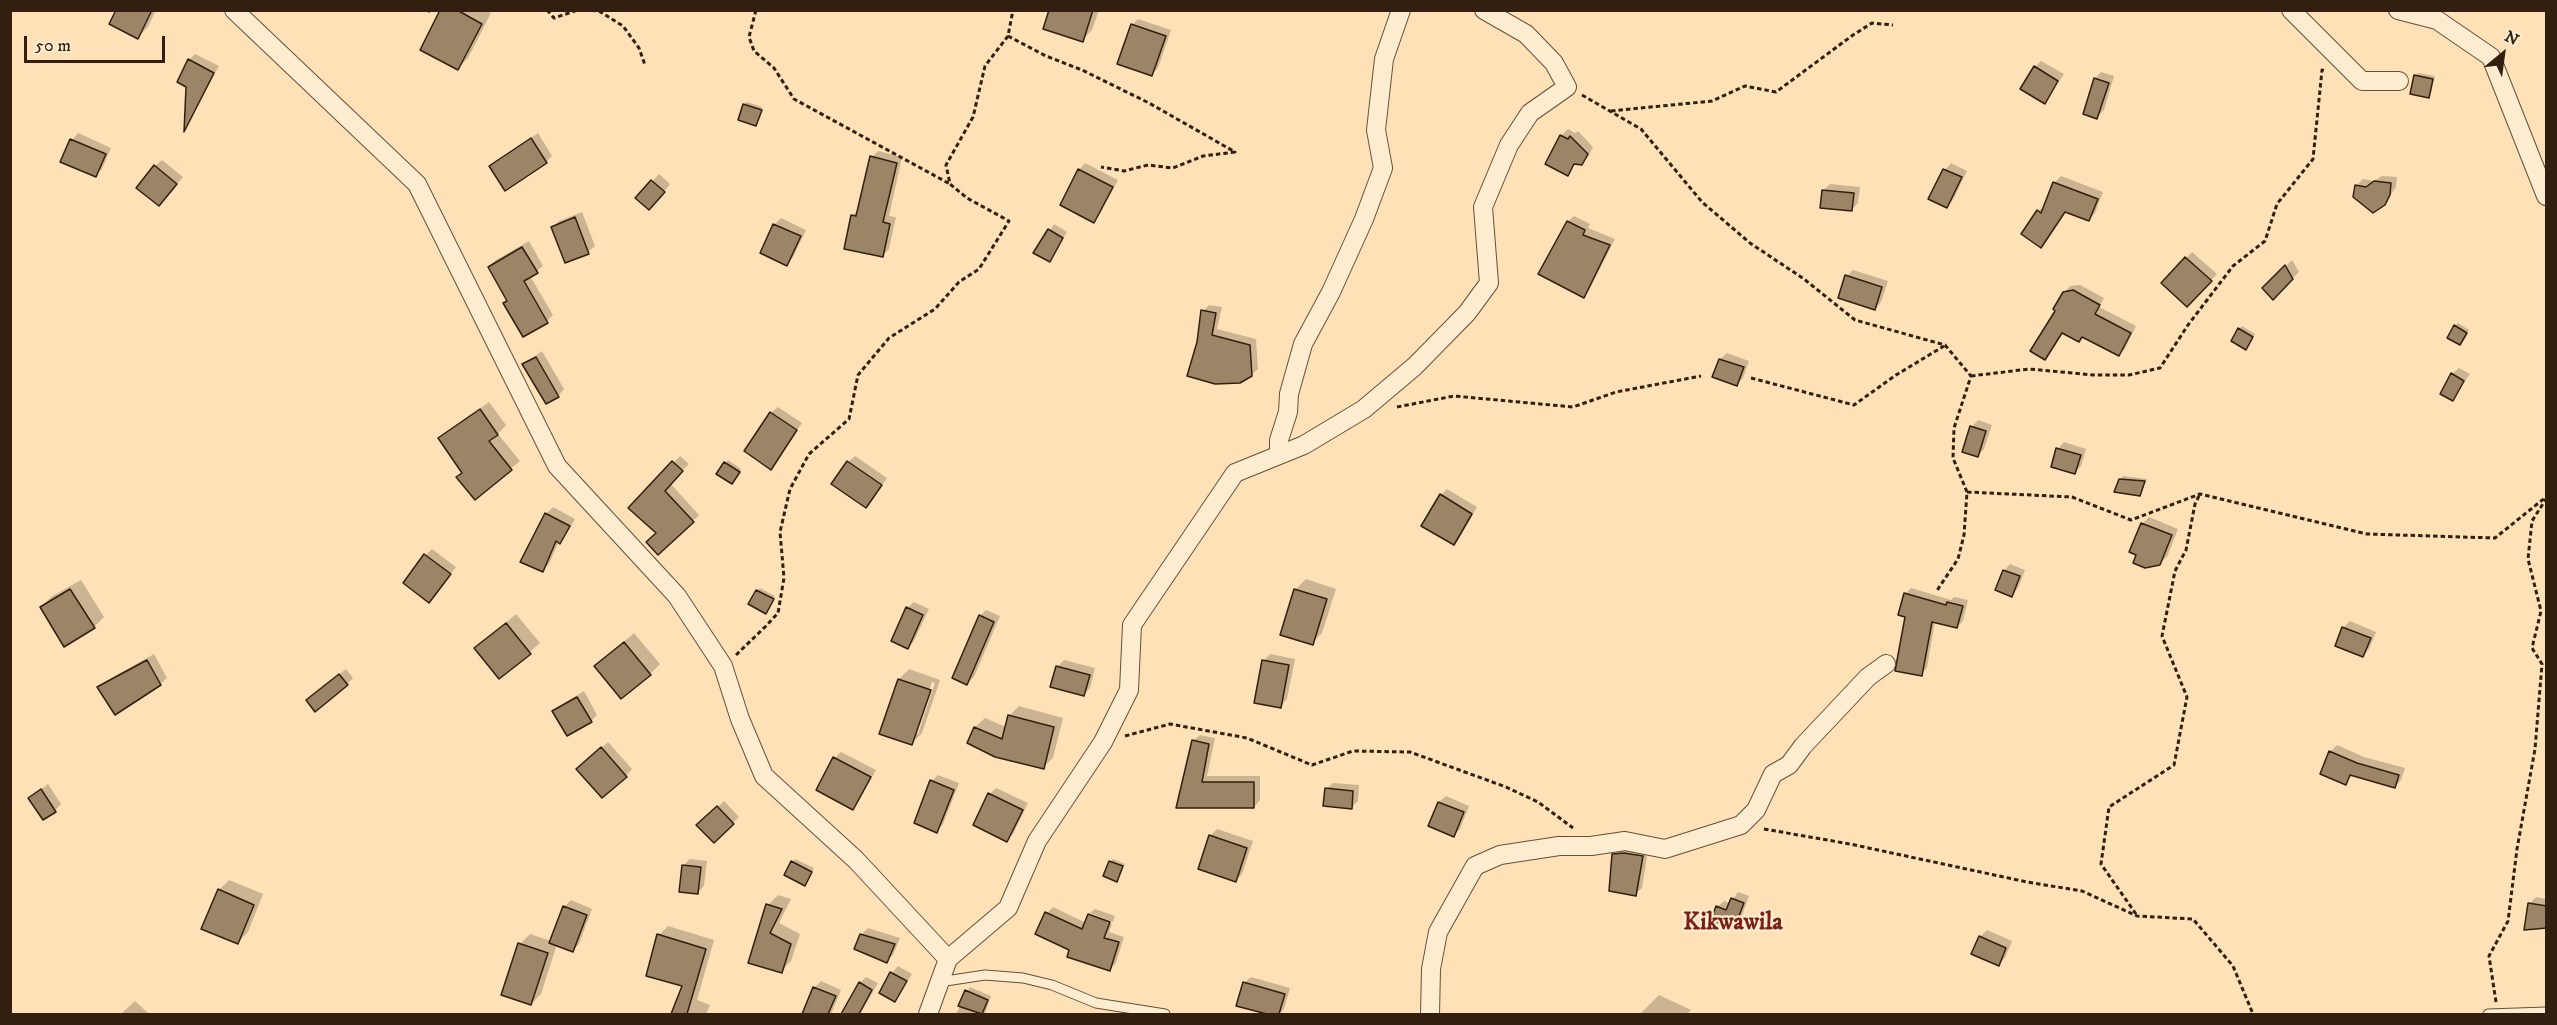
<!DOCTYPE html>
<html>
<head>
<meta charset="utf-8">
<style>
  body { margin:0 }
  #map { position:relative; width:2557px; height:1025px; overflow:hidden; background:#fee1b6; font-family:"IM FELL DW Pica",serif }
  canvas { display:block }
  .frame { position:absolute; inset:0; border:12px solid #321f0f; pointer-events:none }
  .north { position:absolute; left:2473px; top:24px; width:60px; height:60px; -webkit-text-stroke:4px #feecd0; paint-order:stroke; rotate:29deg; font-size:16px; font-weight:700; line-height:24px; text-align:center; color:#321f0f }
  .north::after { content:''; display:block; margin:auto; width:21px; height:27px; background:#321f0f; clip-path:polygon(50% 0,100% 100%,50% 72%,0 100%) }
  .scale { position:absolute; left:24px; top:36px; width:141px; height:27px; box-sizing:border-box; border:3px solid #321f0f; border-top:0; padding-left:8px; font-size:18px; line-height:21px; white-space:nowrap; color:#321f0f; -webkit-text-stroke:4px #feecd0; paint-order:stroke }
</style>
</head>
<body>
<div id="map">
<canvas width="2557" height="1025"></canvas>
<div class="frame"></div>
<div class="north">N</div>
<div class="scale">50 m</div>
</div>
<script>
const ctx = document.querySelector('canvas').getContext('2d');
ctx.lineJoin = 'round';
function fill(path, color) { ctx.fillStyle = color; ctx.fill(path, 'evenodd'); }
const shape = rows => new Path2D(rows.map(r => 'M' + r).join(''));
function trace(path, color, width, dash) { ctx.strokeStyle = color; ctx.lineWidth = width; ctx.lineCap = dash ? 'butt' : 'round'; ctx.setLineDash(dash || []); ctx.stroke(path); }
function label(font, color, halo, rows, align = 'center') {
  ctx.font = font + ' "IM FELL DW Pica",serif'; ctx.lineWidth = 4.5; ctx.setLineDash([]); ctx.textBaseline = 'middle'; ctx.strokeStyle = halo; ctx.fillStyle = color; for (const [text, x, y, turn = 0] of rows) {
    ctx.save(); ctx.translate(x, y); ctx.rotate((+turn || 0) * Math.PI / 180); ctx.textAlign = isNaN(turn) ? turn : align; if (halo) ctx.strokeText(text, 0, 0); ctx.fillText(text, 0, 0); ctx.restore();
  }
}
const shadow = shape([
  [117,10,156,10,148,27,138,37],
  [442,10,486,10,491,13,468,58,458,68],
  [1051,10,1099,10,1092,30,1082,40],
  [1138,19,1171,30,1158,68,1152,74,1132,25],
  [195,54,219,66,186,128,189,60],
  [2041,61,2064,74,2045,102,2035,67],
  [2101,72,2114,76,2104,110,2097,117,2095,79],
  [2418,73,2435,76,2431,93,2428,96,2415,76],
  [747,102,762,107,756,125,744,104],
  [1568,129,1575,133,1578,131,1593,147,1588,157,1582,164,1576,163,1568,174,1561,136],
  [78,133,111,148,102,169,96,175,72,140],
  [538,133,552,156,546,162,491,166],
  [878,151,902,157,889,216,896,217,889,249,882,256,852,216,859,209,872,157],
  [162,160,183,177,166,198,155,166],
  [1085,163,1118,180,1100,214,1094,221,1079,170],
  [1951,163,1967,171,1953,200,1947,206,1930,198,1945,170],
  [659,174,670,184,656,202,637,198],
  [2061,176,2103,192,2095,213,2089,219,2066,211,2041,246,2038,211,2046,206,2055,182],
  [2382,176,2397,177,2396,187,2384,204,2356,186,2363,179,2374,181],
  [1830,184,1860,187,1858,203,1851,210,1823,191],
  [582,212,595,246,588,252,566,261,553,227,559,221],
  [1574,216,1590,224,1588,228,1615,239,1589,290,1583,296,1568,222],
  [781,218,806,230,793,257,787,264,762,252,775,224],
  [1054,224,1067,232,1050,260,1035,253],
  [529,241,543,266,530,276,553,315,547,321,509,300,489,267,496,260],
  [2192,252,2217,274,2187,305,2163,283],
  [2292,260,2299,272,2273,297,2264,288],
  [1853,270,1888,281,1881,302,1875,309,1847,276],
  [2080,285,2104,298,2099,307,2136,326,2125,349,2119,355,2083,336,2063,332,2045,358,2064,293,2070,286],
  [1209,305,1222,307,1217,329,1256,339,1258,369,1251,375,1199,342,1203,311],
  [2458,323,2469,330,2462,341,2455,326],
  [2242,326,2255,334,2249,345,2239,329],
  [542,351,564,389,558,396,524,364],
  [1727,353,1749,361,1743,378,1737,384,1714,376,1720,359],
  [2459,368,2470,374,2453,399,2452,374],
  [489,402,506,425,498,434,520,461,475,498,463,472,440,438],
  [778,407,802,423,771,468,771,413],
  [1978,420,1992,425,1984,449,1978,456,1972,427],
  [2064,442,2086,449,2081,466,2075,472,2058,449],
  [680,456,689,464,670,483,699,515,693,521,631,508],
  [855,456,887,478,866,506,848,462],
  [728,460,741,469,734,479,718,473],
  [2123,476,2147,479,2142,491,2139,494,2120,479],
  [1447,489,1477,507,1460,537,1453,543,1441,495],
  [553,507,575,519,566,535,559,541,549,564,542,570,546,514],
  [2149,517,2178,529,2167,557,2160,563,2142,524],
  [432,549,456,567,429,601,426,555],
  [2010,564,2025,570,2018,588,2012,595,2004,571],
  [1306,579,1336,589,1322,633,1312,643,1296,589],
  [81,580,104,617,94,627,41,607,51,597],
  [760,588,775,596,768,610,757,591],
  [1911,588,1951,600,1954,597,1968,600,1963,621,1957,627,1935,621,1927,668,1921,674,1907,616,1905,594],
  [914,602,929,609,914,641,908,647,907,608],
  [986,610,1000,616,974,677,967,683,980,616],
  [516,614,540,643,500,677,476,648],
  [2350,621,2376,632,2369,649,2363,656,2343,628],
  [634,633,660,664,650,674,596,666],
  [154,654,167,678,160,684,99,687,106,681],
  [1270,654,1295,659,1287,699,1281,706,1263,661],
  [1064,660,1095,668,1090,688,1084,694,1057,667],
  [346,669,353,678,347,684,315,694],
  [909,669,940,680,922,733,912,743,899,679],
  [932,682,935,683,918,734,914,734],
  [584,691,597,715,591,721,554,711,561,705],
  [1019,706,1063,718,1053,758,1043,767,969,743,975,727,985,718,1006,727,1009,716],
  [1200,735,1215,738,1207,776,1260,776,1260,800,1254,807,1178,807,1193,741],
  [608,742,632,769,626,776,585,763],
  [2337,745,2364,757,2405,768,2401,780,2395,787,2353,774,2345,783,2330,752],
  [841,752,876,770,859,801,853,808,835,758],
  [938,775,959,783,943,824,937,831,932,781],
  [1333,783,1359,785,1358,801,1351,808,1326,789],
  [48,784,61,804,55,811,30,798],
  [996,788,1028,803,1013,834,1007,840,990,794],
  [1446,796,1469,806,1460,829,1454,835,1439,802],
  [724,801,739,817,714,841,699,825],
  [1217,829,1253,841,1242,874,1236,880,1210,836],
  [1620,848,1648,850,1642,888,1635,894,1614,855],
  [690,859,707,861,704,886,697,893,683,866],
  [795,859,814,868,807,881,792,862],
  [1113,859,1125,864,1117,880,1110,862],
  [229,880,263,894,248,932,238,942,219,890],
  [1738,892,1749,896,1740,921,1734,927,1717,907,1724,901,1730,903],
  [778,895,791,899,779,923,800,934,791,961,781,971,750,962,768,905],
  [2536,897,2546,899,2546,926,2529,904],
  [571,900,592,909,579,944,573,950,557,944,541,994,531,1004,520,944,530,934,551,941,564,907],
  [1053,907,1086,923,1090,914,1090,916,1112,924,1109,932,1124,937,1116,963,1110,969,1071,949,1047,913],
  [1095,909,1115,916,1113,922,1090,913],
  [668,926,714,940,697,1000,710,1005,706,1014,673,1014,684,985,659,935],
  [868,928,900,938,893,955,886,961,856,948,862,934],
  [1987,930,2012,941,2005,958,1998,964,1980,937],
  [898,966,912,974,895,1000,892,973],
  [866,977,878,983,862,1011,859,1014,850,1014,844,1011,860,983],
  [1251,977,1290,988,1284,1009,1279,1014,1238,1005,1244,983],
  [821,981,841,990,831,1014,803,1014,814,988],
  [970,987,991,996,985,1014,956,1014],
  [1659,995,1691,1010,1687,1014,1640,1014],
  [135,1001,149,1014,121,1014]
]);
const building = shape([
  [116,10,152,10,138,39,109,24,116,10],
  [440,10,457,10,482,24,458,70,420,50,440,10],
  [1049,10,1093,10,1083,42,1043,29,1049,10],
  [1131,24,1166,36,1152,76,1117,64,1131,24],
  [188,59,214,73,184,132,186,87,177,82,188,59],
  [2034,66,2058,81,2045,104,2020,89,2034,66],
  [2414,75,2433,79,2429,98,2410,94,2414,75],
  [2094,78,2109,83,2097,119,2083,114,2094,78],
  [743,104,762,110,756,126,738,120,743,104],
  [1560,135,1568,139,1570,136,1588,154,1582,165,1574,164,1568,176,1545,164,1560,135],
  [531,138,547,163,505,191,489,166,531,138],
  [70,139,106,154,96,177,60,162,70,139],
  [870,156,897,163,883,222,890,224,883,257,844,249,851,215,856,216,870,156],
  [154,165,177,184,159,206,136,188,154,165],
  [1078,169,1113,187,1094,223,1060,205,1078,169],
  [1943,169,1962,177,1947,208,1928,199,1943,169],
  [651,180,665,192,649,210,635,198,651,180],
  [2374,181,2391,183,2390,195,2385,205,2373,213,2353,197,2355,185,2366,187,2374,181],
  [2053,182,2098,199,2089,221,2065,212,2041,248,2021,234,2037,210,2041,213,2053,182],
  [1822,190,1854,193,1852,211,1820,208,1822,190],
  [575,217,589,254,565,263,551,227,575,217],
  [1567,221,1585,230,1583,235,1610,245,1584,298,1538,274,1567,221],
  [773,224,801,236,787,266,760,253,773,224],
  [1048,229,1063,238,1050,262,1033,253,1048,229],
  [522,247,538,273,524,281,548,323,523,337,503,303,507,301,488,267,522,247],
  [2185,257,2212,281,2187,307,2161,283,2185,257],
  [2285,265,2293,279,2273,300,2262,288,2285,265],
  [1845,275,1882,287,1875,310,1838,298,1845,275],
  [2073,290,2100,305,2095,314,2131,333,2119,356,2082,337,2079,342,2062,333,2045,360,2030,351,2055,311,2053,309,2063,292,2073,290],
  [1201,310,1216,313,1212,335,1250,345,1252,376,1240,383,1215,384,1187,376,1197,342,1201,310],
  [2454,325,2467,333,2460,345,2447,338,2454,325],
  [2238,328,2253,337,2246,350,2231,341,2238,328],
  [536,357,559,397,546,404,522,364,536,357],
  [1719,359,1744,367,1737,386,1712,377,1719,359],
  [2451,373,2464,381,2453,401,2440,394,2451,373],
  [480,409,498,435,489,441,512,470,475,500,456,477,462,473,438,438,480,409],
  [770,412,797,430,771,470,744,451,770,412],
  [1970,426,1986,431,1978,457,1962,452,1970,426],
  [2056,448,2081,455,2075,474,2051,467,2056,448],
  [672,461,683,471,665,491,694,522,658,555,646,542,656,533,628,508,672,461],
  [847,461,882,485,866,508,831,484,847,461],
  [724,462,740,472,732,484,716,474,724,462],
  [2119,479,2145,481,2140,496,2114,492,2119,479],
  [1440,494,1472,514,1454,545,1421,526,1440,494],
  [545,513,570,526,560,544,556,541,543,572,520,562,545,513],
  [2141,523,2172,535,2160,565,2145,568,2133,563,2136,555,2129,552,2141,523],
  [424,554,451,574,429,603,403,583,424,554],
  [2003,570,2020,576,2012,597,1995,590,2003,570],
  [70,589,95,628,64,647,40,607,70,589],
  [1294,589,1327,599,1313,645,1280,635,1294,589],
  [756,590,774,599,766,614,748,604,756,590],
  [1904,593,1946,605,1947,602,1963,606,1957,628,1932,622,1922,676,1895,671,1905,617,1898,615,1904,593],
  [906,607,923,615,908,649,891,641,906,607],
  [979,615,994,622,967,685,952,678,979,615],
  [506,623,531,654,499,679,474,648,506,623],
  [2342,627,2371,638,2363,657,2335,646,2342,627],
  [624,642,651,675,621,699,594,666,624,642],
  [147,660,161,685,115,715,97,687,147,660],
  [1262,660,1289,665,1281,708,1254,703,1262,660],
  [1056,666,1090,675,1084,696,1050,687,1056,666],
  [339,674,348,685,315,712,306,700,339,674],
  [898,679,931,690,912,745,879,734,898,679],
  [577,697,592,722,567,736,552,711,577,697],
  [1008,715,1054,727,1044,769,995,757,967,743,974,727,1002,739,1008,715],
  [1192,740,1209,744,1202,782,1254,782,1254,808,1176,808,1192,740],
  [601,747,627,777,602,798,576,769,601,747],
  [2329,751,2357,763,2399,775,2395,788,2350,775,2346,785,2320,774,2329,751],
  [833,757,871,777,853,810,816,790,833,757],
  [930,780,954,790,937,833,914,823,930,780],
  [1325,788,1353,791,1352,809,1323,806,1325,788],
  [41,789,56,812,43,820,28,798,41,789],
  [988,793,1023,810,1007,842,973,825,988,793],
  [1438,802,1464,812,1454,837,1428,826,1438,802],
  [717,806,734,824,714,843,696,825,717,806],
  [1209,835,1247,848,1236,882,1198,869,1209,835],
  [1624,853,1643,856,1636,896,1609,891,1612,854,1624,853],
  [791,861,812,872,805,886,784,875,791,861],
  [1109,861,1123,866,1117,882,1103,876,1109,861],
  [682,865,701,867,698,894,679,892,682,865],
  [218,889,254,905,238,944,201,929,218,889],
  [1731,898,1744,903,1734,929,1711,920,1716,906,1726,910,1731,898],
  [2528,903,2547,906,2547,928,2524,930,2528,903],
  [766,904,782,909,770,933,791,944,782,973,748,963,766,904],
  [563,906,587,915,573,952,549,943,563,906],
  [1045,912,1082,929,1088,914,1110,922,1104,938,1119,942,1110,971,1067,957,1069,950,1035,934,1045,912],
  [657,934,706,949,687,1014,671,1014,682,986,646,976,657,934],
  [860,934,895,944,887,963,854,949,860,934],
  [1979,936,2006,948,1999,966,1971,954,1979,936],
  [518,943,548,953,531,1005,501,995,518,943],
  [890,972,907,981,895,1002,879,993,890,972],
  [859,982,872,990,859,1014,841,1014,859,982],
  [1243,982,1285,994,1279,1014,1267,1014,1236,1006,1243,982],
  [813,987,836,996,828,1014,802,1014,813,987],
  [965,990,988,1000,982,1014,958,1006,965,990]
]);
const path = shape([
  [547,10,554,18,578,10],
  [584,10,599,11,623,26,639,48,645,65],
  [756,10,749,37,754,51,774,68,794,99,950,184],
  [428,12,430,10],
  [1008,36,1046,56,1082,70,1149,103,1235,152,1203,156,1173,168,1148,165,1124,171,1101,167],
  [1582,95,1641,129,1702,202,1750,243,1804,279,1855,320,1945,345,1971,376,1954,428,1953,458,1967,492,1964,535,1958,559,1936,592],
  [1611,111,1712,101,1745,86,1776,92,1853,35,1872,23,1893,25],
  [1971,376,2029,369,2094,375,2129,375,2160,368,2188,325,2233,266,2265,241,2277,204,2313,159,2322,70,2325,71],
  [1751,378,1854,405,1896,375,1944,346],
  [1397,407,1454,396,1573,407,1616,392,1701,376],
  [1967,492,2072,497,2131,520,2200,494,2367,534,2495,538,2546,497],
  [736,655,766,626,778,613,784,578,780,532,790,489,809,454,849,419,858,375,889,338,935,309,959,282,979,269,1009,221,967,198,950,184,946,165,973,117,985,66,1008,36,1013,10],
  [1125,736,1170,724,1247,738,1312,765,1353,751,1410,752,1506,787,1538,802,1573,828],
  [1764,829,1850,844,2027,882,2082,891,2137,916,2193,919,2233,966,2253,1014],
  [2136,914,2101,864,2109,807,2174,765,2187,697,2162,636,2175,571,2186,550,2195,504,2200,494],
  [2496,1002,2489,956,2508,921,2517,849,2535,749,2542,664,2532,648,2541,611,2528,559,2532,521,2546,499]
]);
const service = shape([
  [939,982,985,975,1023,978,1052,985,1096,1003,1165,1014],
  [2488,1014,2546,1012]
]);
const minor = shape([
  [234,10,417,184,557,466,677,596,723,666,740,719,764,776,856,860,948,959,928,1014],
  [2291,10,2362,81,2399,81],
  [2398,10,2437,20,2491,57,2546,196],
  [1279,455,1279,440,1288,412,1289,394,1303,344,1331,292,1364,219,1383,168,1376,130,1384,59,1401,10],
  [948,959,1008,908,1037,841,1103,742,1129,690,1132,625,1235,473,1304,445,1364,409,1415,366,1467,313,1489,283,1483,207,1509,145,1530,113,1567,87,1554,63,1526,34,1484,10],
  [1430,1014,1431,969,1438,932,1475,866,1500,855,1559,846,1591,846,1625,841,1665,849,1741,825,1756,810,1773,774,1789,765,1803,746,1868,677,1886,664]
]);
const quarterNames = [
  ["Kikwawila",1733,924]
];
fill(shadow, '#0003');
fill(building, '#9c8466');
trace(building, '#321f0f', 1.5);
trace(service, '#655039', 11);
trace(minor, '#655039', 20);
trace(path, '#321f0f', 3, [4.5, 3]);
trace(service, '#feecd0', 9);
trace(minor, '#feecd0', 18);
label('bold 24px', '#7a1f14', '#feecd0', quarterNames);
</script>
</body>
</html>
